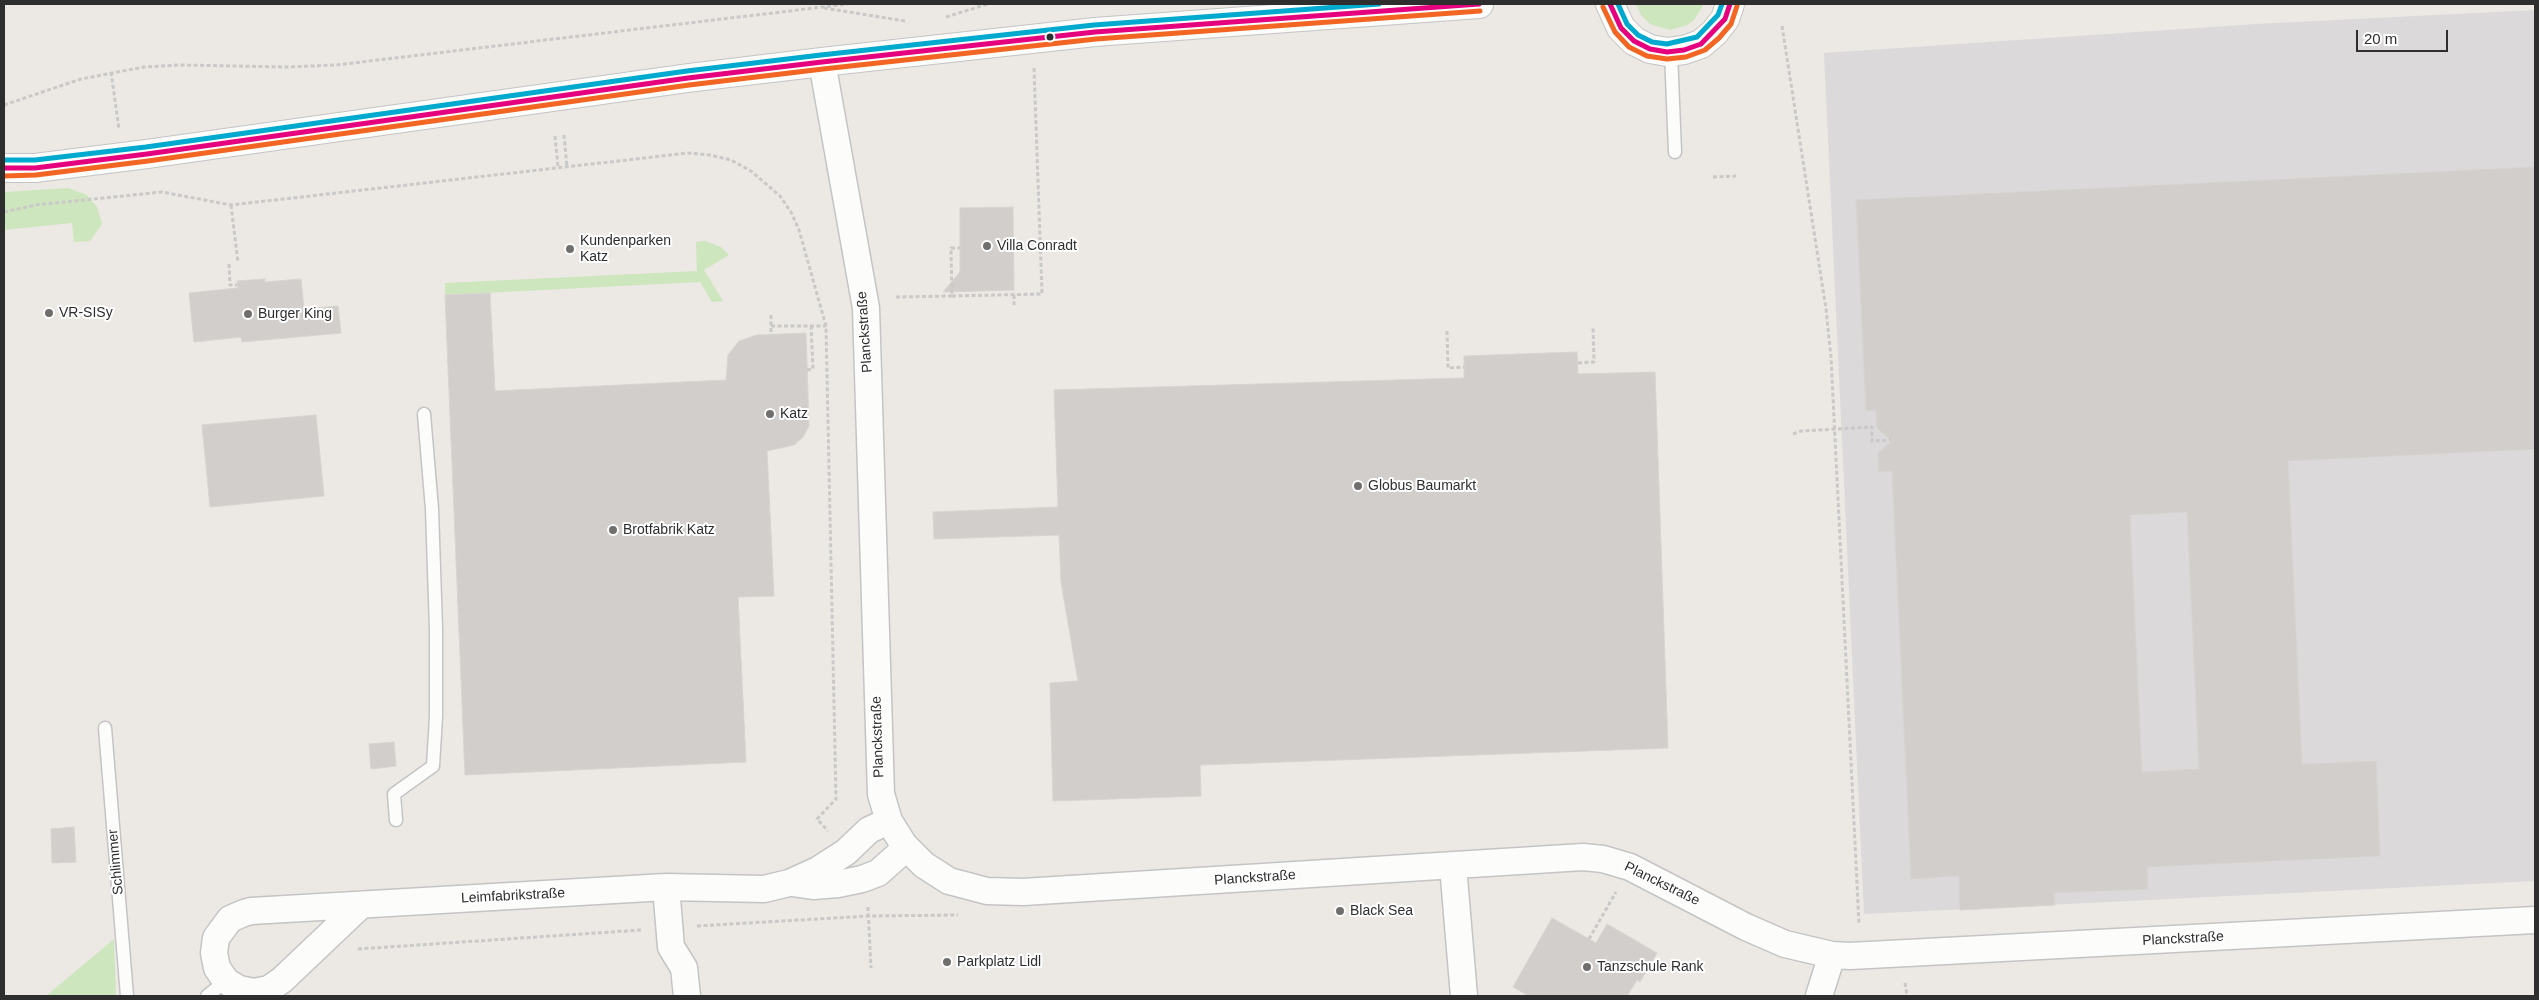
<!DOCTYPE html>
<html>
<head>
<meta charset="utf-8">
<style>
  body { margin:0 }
  #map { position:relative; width:2539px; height:1000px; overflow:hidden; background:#ece8e4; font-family:Helvetica,sans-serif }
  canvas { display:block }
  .frame { position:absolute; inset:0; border:5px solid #2e2e2e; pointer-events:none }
  .scale { position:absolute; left:2356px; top:30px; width:92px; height:22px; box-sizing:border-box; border:2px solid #2e2e2e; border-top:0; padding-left:6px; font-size:15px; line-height:18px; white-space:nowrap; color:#2e2e2e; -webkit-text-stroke:4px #fff; paint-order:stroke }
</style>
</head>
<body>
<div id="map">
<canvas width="2539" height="1000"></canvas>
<div class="frame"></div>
<div class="scale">20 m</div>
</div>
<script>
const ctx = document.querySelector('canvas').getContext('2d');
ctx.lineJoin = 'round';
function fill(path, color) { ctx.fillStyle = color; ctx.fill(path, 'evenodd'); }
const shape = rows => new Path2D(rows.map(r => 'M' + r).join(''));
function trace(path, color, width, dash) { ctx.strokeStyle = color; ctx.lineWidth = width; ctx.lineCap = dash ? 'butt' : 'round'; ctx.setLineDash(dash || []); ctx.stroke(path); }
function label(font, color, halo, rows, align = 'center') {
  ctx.font = font + ' Helvetica,sans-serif'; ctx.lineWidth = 4; ctx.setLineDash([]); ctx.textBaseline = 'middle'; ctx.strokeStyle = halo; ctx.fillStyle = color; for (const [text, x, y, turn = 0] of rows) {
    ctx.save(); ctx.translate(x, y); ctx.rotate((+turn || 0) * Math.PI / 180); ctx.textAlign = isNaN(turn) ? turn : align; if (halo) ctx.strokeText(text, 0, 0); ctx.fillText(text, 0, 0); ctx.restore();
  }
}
const industrial = shape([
  [2535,10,2535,881,1864,914,1824,53,2256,24]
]);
const green = shape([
  [1636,4,1704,4,1694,20,1687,25,1670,30,1650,24,1641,15],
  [68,188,87,195,97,207,102,224,90,241,74,242,72,223,4,230,4,192],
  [705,241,721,247,729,255,704,270,723,301,712,302,700,282,445,295,445,283,697,271,696,242],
  [114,939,116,996,46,996]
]);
const building = shape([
  [2535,167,2535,449,2288,461,2302,764,2376,761,2380,856,2147,867,2148,889,2054,893,2055,905,1960,910,1959,876,1911,879,1892,471,1879,472,1878,453,1892,441,1877,428,1876,410,1866,411,1856,200,2535,167],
  [2187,512,2199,769,2142,772,2130,515,2187,512],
  [1013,207,1014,290,943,292,960,272,960,208,1013,207],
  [265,279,265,282,301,279,304,309,338,306,341,333,242,342,241,337,194,342,189,293,238,288,237,281,265,279],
  [490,293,495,391,726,380,728,355,739,341,757,335,806,333,809,426,803,437,794,445,767,451,774,596,738,597,746,762,465,775,445,295,490,293],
  [1577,352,1578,374,1655,372,1668,748,1200,765,1201,796,1053,801,1050,683,1078,681,1061,582,1059,535,934,539,933,512,1058,507,1054,390,1464,378,1464,356,1577,352],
  [316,415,324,496,210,507,202,425,316,415],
  [394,742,396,766,371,769,369,744,394,742],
  [74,827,76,862,52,863,51,829,74,827],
  [1552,918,1596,943,1607,924,1657,953,1640,982,1637,980,1627,996,1529,996,1513,987,1552,918]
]);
const path = shape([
  [824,8,905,21],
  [946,17,988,4],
  [1782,26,1826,309,1831,357,1859,924],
  [111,72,119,129],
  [4,105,81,79,144,67,180,65,288,67,336,65,848,4],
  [564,135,567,167],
  [555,136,558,167],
  [1713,177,1736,176],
  [231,205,238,263],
  [4,212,36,205,162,192,231,205,688,153,710,155,731,160,751,171,780,196,791,212,799,230,826,326,836,799,817,819,828,831],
  [229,264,230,285,237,285],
  [1014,295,1014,305],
  [952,296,1042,294,1034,68],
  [896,297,952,296,951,248,960,248],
  [771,315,771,335],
  [771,326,826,326],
  [1447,331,1448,368,1464,367],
  [1578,363,1594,362,1593,326],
  [807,370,813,369,811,325],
  [1793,434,1801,431,1872,427,1872,441,1891,440],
  [868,907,871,968],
  [697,926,868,916,958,915],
  [1589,939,1616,892],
  [358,949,641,930],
  [1905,983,1907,996]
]);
const lane = shape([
  [1671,52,1675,152],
  [105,728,127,996],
  [396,820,394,794,433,766,436,717,436,629,432,509,424,414],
  [207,996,226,981]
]);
const street = shape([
  [822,62,866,308,881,794,889,821,904,845,924,865,949,881,987,891,1023,892,1583,857,1603,859,1630,867,1746,927,1785,944,1832,955,1850,956,2535,920],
  [1453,866,1464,996],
  [792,883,813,886,838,884,862,879,878,873,906,848],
  [666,887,671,947,684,968,687,996],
  [361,905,282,980,269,989,254,992,239,989,226,981,217,968,214,953,216,938,230,919,244,913,251,911,666,887,764,889,789,883,818,870,846,852,869,830,889,821],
  [1819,996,1832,955]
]);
const secondary = shape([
  [1610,4,1621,28,1634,41,1650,49,1667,52,1684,50,1701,44,1714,33,1725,19,1730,4],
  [4,168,35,168,147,154,688,78,822,62,1095,32,1479,4]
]);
const bus1 = shape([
  [1610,4,1621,28,1634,41,1650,49,1667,52,1684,50,1701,44,1725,19,1730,4],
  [4,168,35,168,147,154,688,78,822,62,1095,32,1479,4]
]);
const bus2 = shape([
  [1603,7,1615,32,1629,47,1647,56,1667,59,1686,57,1705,50,1719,38,1731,24,1737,6],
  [4,176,36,175,148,161,689,85,823,69,1096,39,1480,11]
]);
const bus3 = shape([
  [1618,4,1627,24,1638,35,1652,42,1667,44,1697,37,1718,15,1722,4],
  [4,160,35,160,146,147,687,71,821,55,1094,25,1379,4]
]);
const markers = [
  [1050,37,4.5,"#2e2e2e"],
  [987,246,5,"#706f6e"],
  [570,249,5,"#706f6e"],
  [49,313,5,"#706f6e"],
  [248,314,5,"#706f6e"],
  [770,414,5,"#706f6e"],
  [1358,486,5,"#706f6e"],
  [613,530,5,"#706f6e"],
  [1340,911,5,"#706f6e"],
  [947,962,5,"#706f6e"],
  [1587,967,5,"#706f6e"]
];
const poiNames = [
  ["Kundenparken",580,241],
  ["Katz",580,257],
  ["Villa Conradt",997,246],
  ["VR-SISy",59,313],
  ["Burger King",258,314],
  ["Katz",780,414],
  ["Globus Baumarkt",1368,486],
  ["Brotfabrik Katz",623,530],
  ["Black Sea",1350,911],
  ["Parkplatz Lidl",957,962],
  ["Tanzschule Rank",1597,967]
];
const streetNames = [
  ["Planckstraße",865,332,-94],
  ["Planckstraße",878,737,-92],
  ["Schlimmer",116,862,-95],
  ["Planckstraße",1255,878,-4],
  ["Planckstraße",1662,884,26],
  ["Leimfabrikstraße",513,896,-3],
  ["Planckstraße",2183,939,-3]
];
fill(industrial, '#dcd9db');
fill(green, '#cee6be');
fill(building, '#d1cecb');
trace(building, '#d7d4d0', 1);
trace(lane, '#c5c4c5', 15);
trace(street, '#c5c4c5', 29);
trace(secondary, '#c5c4c5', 30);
trace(path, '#c9c9c8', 3, [4, 2.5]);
trace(lane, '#fcfcfb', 12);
trace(street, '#fcfcfb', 26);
trace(secondary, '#fcfcfb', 28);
trace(bus1, '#e5007d', 5);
trace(bus2, '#f26522', 5);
trace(bus3, '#00a9ce', 5);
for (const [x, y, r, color] of markers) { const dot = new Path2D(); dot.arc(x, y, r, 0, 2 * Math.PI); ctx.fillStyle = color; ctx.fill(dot); trace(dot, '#fff', 2); }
label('14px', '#2e2e2e', '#fff', poiNames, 'left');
label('14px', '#2e2e2e', '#fff', streetNames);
</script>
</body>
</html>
